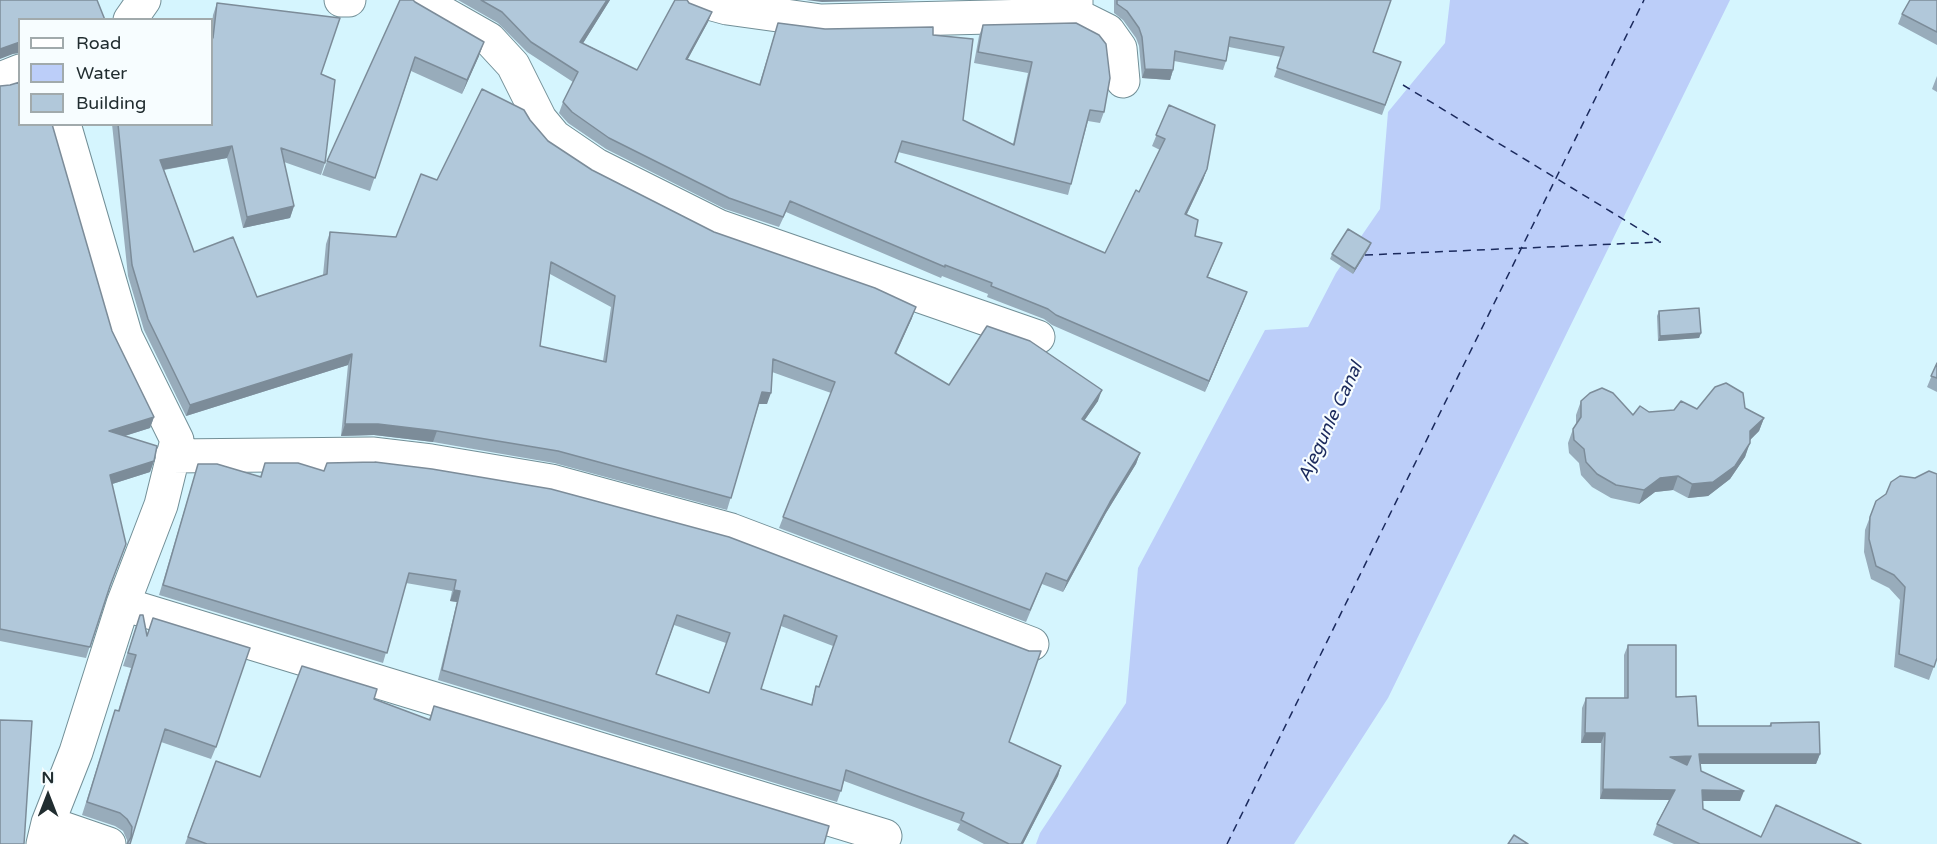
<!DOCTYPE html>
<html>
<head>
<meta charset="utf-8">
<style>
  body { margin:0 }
  #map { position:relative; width:1937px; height:844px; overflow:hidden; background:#d5f5fe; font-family:"Varela Round",sans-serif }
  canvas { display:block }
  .legend { position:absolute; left:18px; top:18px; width:195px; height:108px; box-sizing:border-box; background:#f7fdff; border:2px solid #a1aaac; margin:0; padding:8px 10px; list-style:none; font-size:18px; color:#212d30 }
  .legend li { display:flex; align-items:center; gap:12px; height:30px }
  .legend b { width:30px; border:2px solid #a1aaac }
  .north { position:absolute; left:18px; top:766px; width:60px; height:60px; -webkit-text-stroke:4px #f7fdff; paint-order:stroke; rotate:0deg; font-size:16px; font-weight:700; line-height:24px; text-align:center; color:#212d30 }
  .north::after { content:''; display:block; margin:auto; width:21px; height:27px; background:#212d30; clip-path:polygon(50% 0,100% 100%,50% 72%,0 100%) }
</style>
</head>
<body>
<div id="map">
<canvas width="1937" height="844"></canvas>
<ul class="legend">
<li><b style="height:8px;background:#fff"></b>Road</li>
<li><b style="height:16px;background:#bccef9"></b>Water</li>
<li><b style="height:16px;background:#b1c8da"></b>Building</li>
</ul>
<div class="north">N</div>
</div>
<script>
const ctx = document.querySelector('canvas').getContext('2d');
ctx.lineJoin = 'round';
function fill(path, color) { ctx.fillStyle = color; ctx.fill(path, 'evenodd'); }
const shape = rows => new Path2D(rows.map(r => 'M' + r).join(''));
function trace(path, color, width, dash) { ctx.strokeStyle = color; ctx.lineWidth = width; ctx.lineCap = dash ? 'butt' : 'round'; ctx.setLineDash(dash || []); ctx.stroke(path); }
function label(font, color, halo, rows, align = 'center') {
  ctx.font = font + ' "Varela Round",sans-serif'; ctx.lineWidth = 4.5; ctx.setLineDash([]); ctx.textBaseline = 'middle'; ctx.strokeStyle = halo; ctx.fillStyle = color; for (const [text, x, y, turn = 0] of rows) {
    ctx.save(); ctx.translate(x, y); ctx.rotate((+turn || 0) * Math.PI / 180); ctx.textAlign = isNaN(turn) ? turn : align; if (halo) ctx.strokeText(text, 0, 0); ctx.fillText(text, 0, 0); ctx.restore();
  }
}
const water = shape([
  [1450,0,1730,0,1388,698,1294,844,1036,844,1040,833,1126,703,1138,568,1265,330,1308,327,1336,273,1380,209,1388,112,1445,43]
]);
const ferry = shape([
  [1403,85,1659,241],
  [1365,255,1661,242],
  [1227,844,1644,0]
]);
const minor = shape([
  [341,0,349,0],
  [420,0,489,39,513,65,540,119,555,137,596,165,718,226,1038,337],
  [698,0,727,8,821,21,1076,15],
  [1076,0,1076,15,1108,31,1120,48,1123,81],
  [130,20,144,0],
  [0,79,20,71],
  [172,456,372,454,431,461,551,481,731,530,1032,644],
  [123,604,885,836],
  [48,823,109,844],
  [43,844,48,823,76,752,123,604,161,505,177,440,126,337,64,124]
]);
const wall = shape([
  [400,0,479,56,462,94,411,71,370,191,322,175,327,161],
  [458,0,610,0,583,43,637,70,689,3,712,12,708,22,687,60,759,85,778,23,825,29,933,35,963,120,1013,144,1028,73,974,63,979,36,983,25,1104,112,1100,123,1088,121,1071,184,1068,195,898,152,895,162,1105,253,1139,192,1160,150,1152,146,1169,105,1207,169,1203,180,1187,214,1195,236,1222,243,1208,277,1247,292,1205,392,1052,325,1044,319,987,297,988,294,942,276,941,278,786,212,779,227,725,209,606,149,568,123,559,113,563,102,573,82,527,52,498,23],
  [1114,0,1391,0,1373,52,1401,62,1382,115,1274,77,1281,57,1229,47,1226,61,1223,70,1174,61,1173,70,1170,80,1142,78,1139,46,1136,38,1123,20,1114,13],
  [1937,0,1937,45,1898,24,1902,14],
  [217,3,321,74,325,163,321,175,284,162,294,206,290,218,243,228,227,158,164,170,194,252,257,297,323,275,326,244,330,232,396,237,437,180,530,120,548,141,592,170,714,232,912,318,896,354,949,385,1098,401,1084,421,1140,453,1136,464,1106,513,1063,592,1042,584,1026,622,779,528,831,393,772,372,767,404,759,404,727,510,554,463,433,442,374,435,341,436,348,365,186,416,144,330,128,276,112,124,212,124,212,24,213,15],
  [550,274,611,307,603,361,540,346],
  [1937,76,1937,92,1932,89],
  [0,86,112,331,154,417,150,428,125,436,154,461,150,472,112,484,108,590,86,658,0,641],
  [1371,243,1369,248,1353,274,1330,259,1332,254],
  [1659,311,1701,333,1699,338,1658,341,1657,316],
  [1937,363,1937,392,1927,387],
  [1581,401,1633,415,1649,412,1745,408,1764,418,1759,431,1750,440,1745,457,1730,479,1708,496,1688,498,1673,490,1655,492,1639,504,1611,498,1592,487,1581,475,1579,463,1569,453,1568,443,1573,429,1576,424,1576,415],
  [265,463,324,471,327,463,729,537,1009,742,1061,766,1058,776,1023,844,984,844,957,830,960,824,844,781,837,802,438,680,457,602,450,601,452,591,406,583,383,663,159,595,198,464,260,477],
  [674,625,726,643,709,693,656,674],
  [781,626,833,646,819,687,816,686,811,705,761,689],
  [1876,501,1937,658,1929,680,1894,667,1900,600,1889,588,1871,579,1864,552,1865,530],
  [140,615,147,635,153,618,216,747,211,759,161,742,130,844,127,844,127,840,123,831,115,826,82,815,111,723,115,710,118,711,131,668,123,666],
  [1628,645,1676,697,1698,726,1769,726,1771,723,1820,754,1816,764,1700,764,1701,771,1740,801,1702,801,1703,809,1761,837,1861,844,1674,844,1653,835,1657,824,1669,800,1600,799,1601,743,1581,743,1582,708,1586,698,1624,698,1624,655],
  [434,706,824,844,185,844,216,761,260,777,429,719]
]);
const shadedWall = shape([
  [607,0,610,0,577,53,580,42],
  [806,0,916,0,822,2],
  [712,12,708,22,682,70,686,59],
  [17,42,20,42,20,53,13,54,0,59,0,49],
  [484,42,479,56,462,94,467,80],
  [1145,69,1173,70,1170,80,1142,78],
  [232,146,227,158,156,171,160,160],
  [1207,169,1203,180,1182,224,1185,214],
  [294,206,290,218,243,228,247,217],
  [1371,243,1369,248,1353,274,1355,269],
  [1247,292,1243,303,1205,392,1209,381],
  [916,307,912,318,891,364,895,353],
  [1701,333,1699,338,1658,341,1660,336],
  [352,354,348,365,186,416,190,405],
  [1102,390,1098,401,1077,431,1082,419],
  [762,392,771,393,767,404,758,404],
  [154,417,150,428,105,442,109,431],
  [1764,418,1759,431,1745,445,1750,431],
  [345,424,378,424,437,431,433,442,374,435,341,436],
  [1750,443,1745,457,1730,479,1708,496,1688,498,1692,484],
  [1140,453,1136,464,1106,513,1063,592,1067,581,1110,502],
  [154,461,150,472,106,486,110,475],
  [1678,476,1673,490,1655,492,1639,504,1644,490,1660,478],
  [454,590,460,591,457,602,450,601],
  [1585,733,1605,733,1601,743,1581,743],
  [1699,754,1820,754,1816,764,1696,764],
  [1691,756,1687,767,1670,757],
  [1061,766,1058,776,1023,844,1021,844],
  [1603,789,1675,790,1671,800,1600,799],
  [1702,790,1744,791,1740,801,1698,801]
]);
const building = shape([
  [0,0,97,0,105,20,20,20,20,42,0,49,0,0],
  [400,0,413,0,415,2,484,42,467,80,415,57,375,178,327,161,400,0],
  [481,0,607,0,580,42,637,70,675,0,687,0,689,3,712,12,686,59,760,85,778,23,825,29,933,27,933,35,973,39,963,120,1014,145,1032,62,978,52,983,25,1076,23,1099,35,1106,44,1110,78,1104,112,1090,110,1071,184,902,141,895,162,1105,253,1136,190,1139,192,1165,139,1156,135,1169,105,1215,125,1207,169,1185,214,1198,220,1195,236,1222,243,1207,277,1247,292,1209,381,1056,315,1048,309,991,286,992,283,945,265,945,267,790,201,783,217,729,198,609,138,572,112,563,102,578,72,531,42,502,12,481,0],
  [1117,0,1391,0,1373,52,1401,62,1385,105,1277,68,1284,47,1230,37,1226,61,1175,51,1173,70,1145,69,1142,37,1139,28,1127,11,1117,4,1117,0],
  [1910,0,1937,0,1937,32,1902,14,1910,0],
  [217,3,340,18,321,74,335,80,325,163,281,148,294,206,247,217,232,146,160,160,194,252,233,237,257,297,327,274,330,232,396,237,421,174,437,180,482,89,524,110,530,120,548,141,592,170,714,232,875,288,916,307,895,353,949,385,987,326,1030,341,1102,390,1082,419,1140,453,1110,502,1067,581,1046,573,1030,610,783,517,835,382,773,359,771,393,762,392,731,498,558,451,437,431,378,424,345,424,352,354,190,405,148,319,132,265,118,124,212,124,212,38,213,38,217,3],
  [551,262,615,296,606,362,540,346,551,262],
  [20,82,20,124,52,124,112,331,154,417,109,431,157,446,154,461,110,475,126,544,110,586,90,647,0,629,0,86,10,85,20,82],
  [1348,229,1371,243,1355,269,1332,254,1348,229],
  [1699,308,1701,333,1660,336,1659,311,1699,308],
  [1937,363,1937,378,1931,376,1937,363],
  [1726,383,1743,393,1745,408,1764,418,1750,431,1750,443,1735,466,1713,482,1692,484,1678,476,1660,478,1644,490,1616,485,1597,474,1586,462,1584,449,1574,440,1573,429,1581,417,1581,401,1590,393,1602,388,1613,393,1633,415,1640,406,1649,412,1674,410,1681,401,1697,409,1715,387,1726,383],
  [375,462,432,469,551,489,729,537,1029,651,1041,651,1009,742,1061,766,1021,844,1009,844,961,820,964,813,846,770,841,791,442,670,460,591,454,590,456,580,409,573,387,653,163,585,198,464,217,464,261,477,265,463,298,463,324,471,327,463,375,462],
  [677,615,730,633,709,693,656,674,677,615],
  [784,615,837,636,819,687,816,686,812,705,761,689,784,615],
  [1929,471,1937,474,1937,658,1934,667,1899,654,1905,587,1894,575,1876,566,1869,539,1870,517,1876,501,1886,494,1891,482,1900,476,1915,478,1929,471],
  [140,615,143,615,147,636,153,618,250,648,216,747,165,729,130,844,127,844,131,837,132,827,127,819,120,813,87,802,115,710,119,711,136,655,128,653,140,615],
  [1628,645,1676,645,1676,697,1696,696,1698,726,1771,726,1771,723,1819,722,1820,754,1699,754,1701,771,1744,791,1702,790,1703,809,1761,837,1776,805,1861,844,1700,844,1657,824,1675,790,1603,789,1605,733,1585,733,1586,698,1628,698,1628,645],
  [1691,756,1687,765,1670,757,1691,756],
  [302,666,377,689,374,699,430,720,434,706,829,826,824,844,207,844,188,837,216,761,260,777,302,666],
  [0,720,32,721,24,844,0,844,0,720],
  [1514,835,1528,844,1508,844,1514,835]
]);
const waterNames = [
  ["Ajegunle Canal",1331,422,-65]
];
fill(water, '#bccef9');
trace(ferry, '#1b2a5d', 1.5, [8, 6]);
trace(minor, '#728f97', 35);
trace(minor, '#fff', 33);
fill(wall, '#98acbb');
fill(shadedWall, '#7c8c99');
fill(building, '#b1c8da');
trace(building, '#7c8c99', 1.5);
label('italic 18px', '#1b2a5d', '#f7fdff', waterNames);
</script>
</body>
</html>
